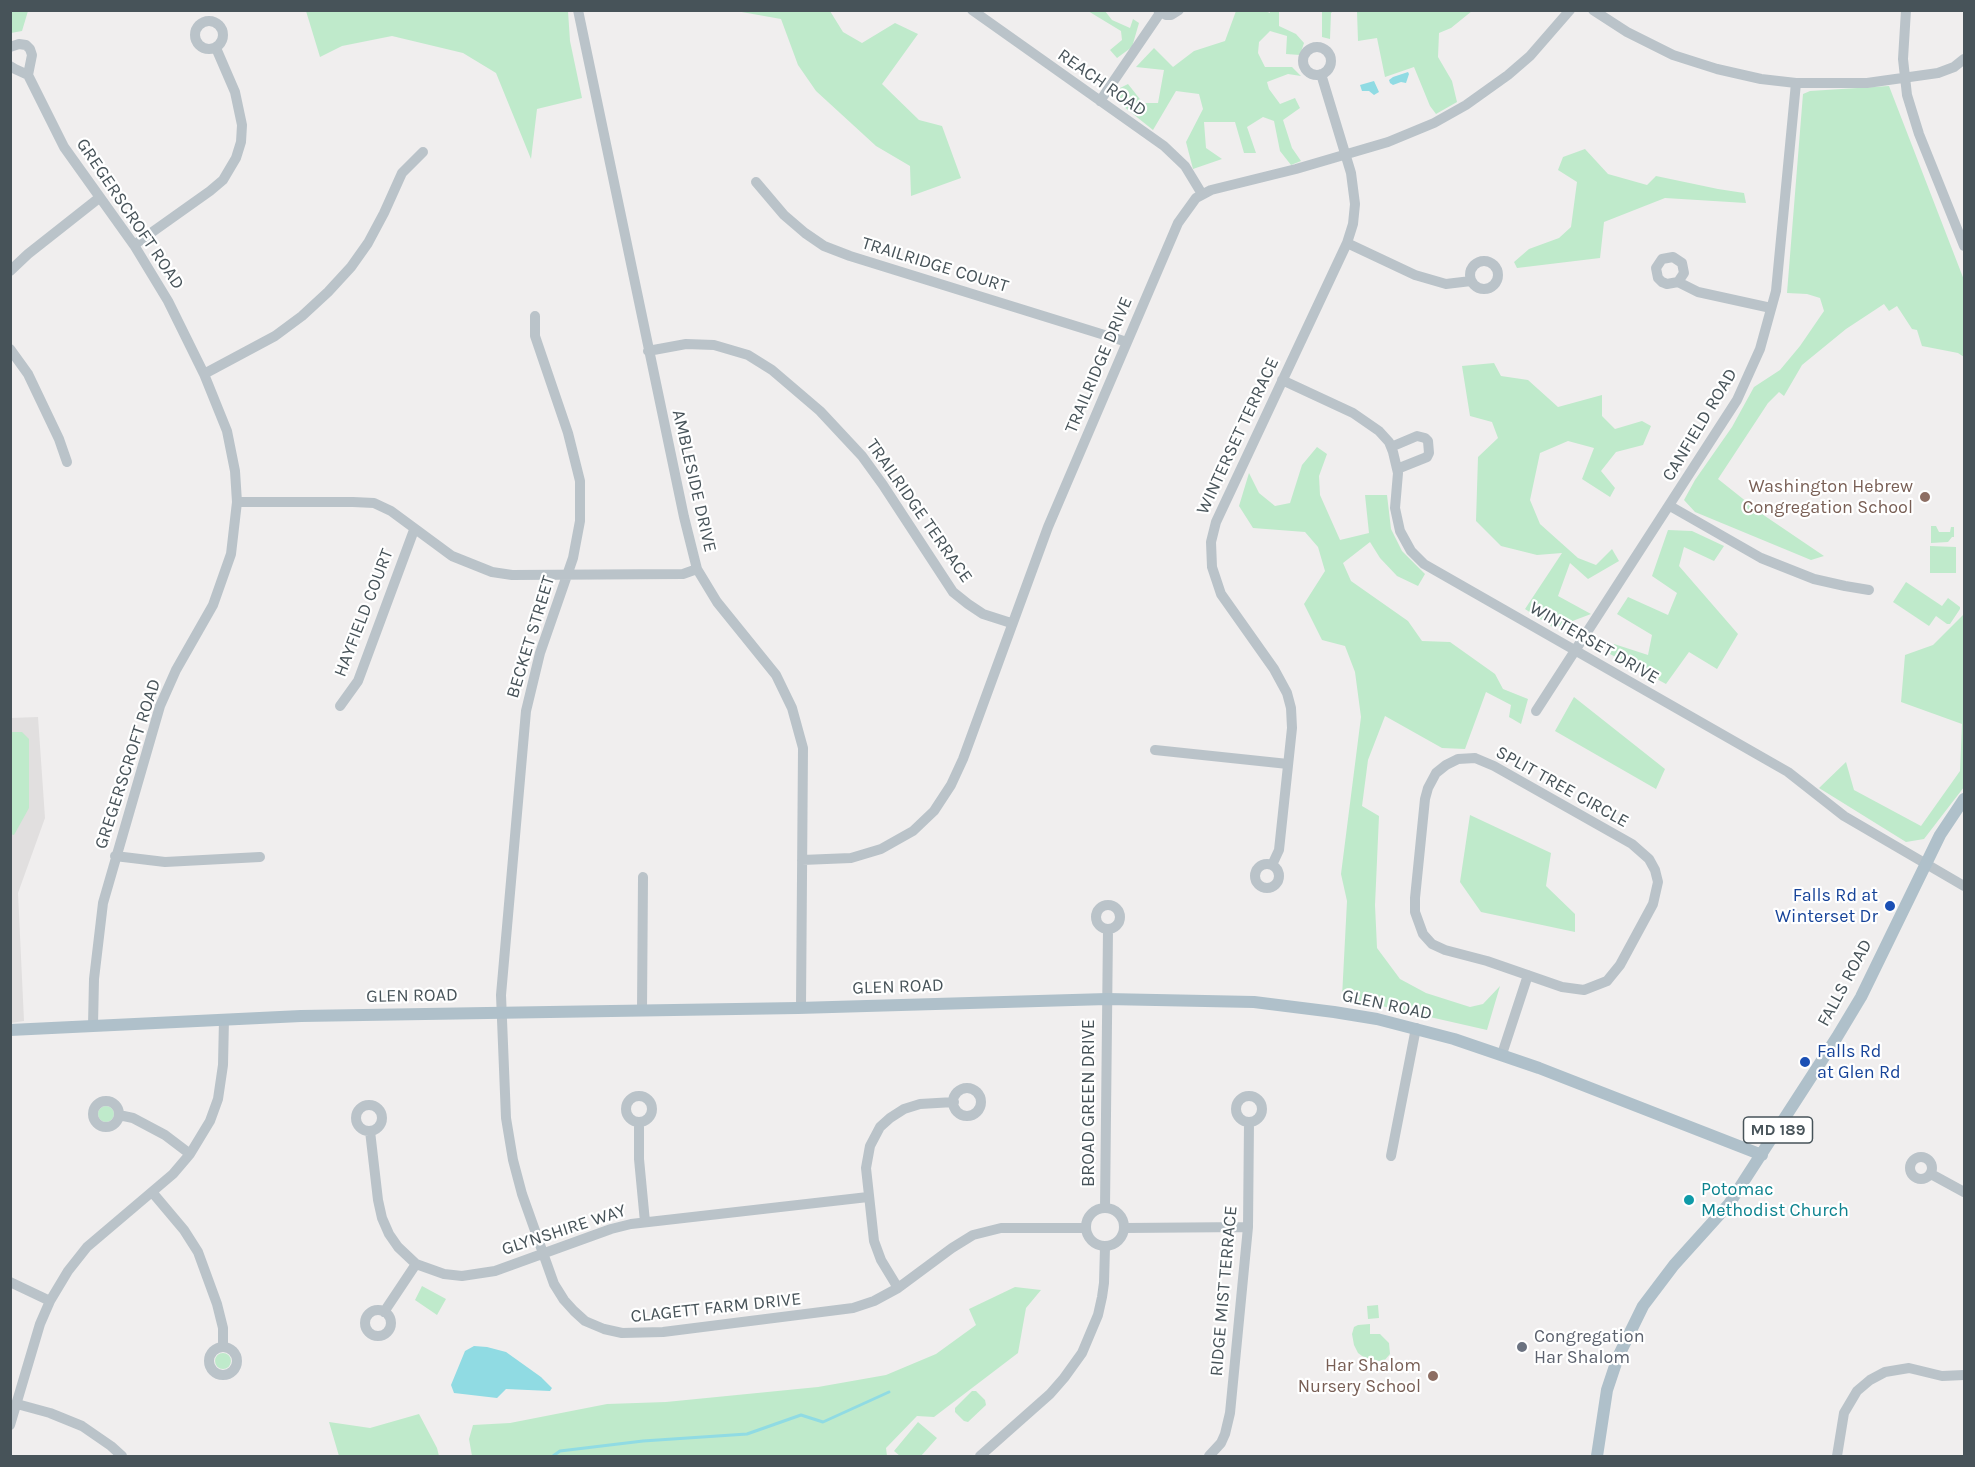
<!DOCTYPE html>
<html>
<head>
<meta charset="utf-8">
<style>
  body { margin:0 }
  #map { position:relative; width:1975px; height:1467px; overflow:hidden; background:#f0eeee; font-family:Karla,sans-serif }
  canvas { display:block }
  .frame { position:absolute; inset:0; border:12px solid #475359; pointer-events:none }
</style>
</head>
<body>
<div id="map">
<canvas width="1975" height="1467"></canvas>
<div class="frame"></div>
</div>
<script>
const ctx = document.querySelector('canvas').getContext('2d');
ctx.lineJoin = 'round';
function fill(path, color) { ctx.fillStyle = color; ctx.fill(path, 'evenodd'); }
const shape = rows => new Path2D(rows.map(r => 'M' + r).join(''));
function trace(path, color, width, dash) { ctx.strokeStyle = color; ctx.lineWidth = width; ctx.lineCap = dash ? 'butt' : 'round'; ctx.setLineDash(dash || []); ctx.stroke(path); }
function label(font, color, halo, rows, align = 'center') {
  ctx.font = font + ' Karla,sans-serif'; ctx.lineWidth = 4.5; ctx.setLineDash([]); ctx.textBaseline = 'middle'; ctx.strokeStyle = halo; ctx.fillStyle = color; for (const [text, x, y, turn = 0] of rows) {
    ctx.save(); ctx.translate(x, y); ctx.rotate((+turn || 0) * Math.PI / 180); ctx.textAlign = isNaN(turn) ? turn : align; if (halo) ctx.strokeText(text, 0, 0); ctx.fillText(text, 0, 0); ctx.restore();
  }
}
const education = shape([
  [38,717,45,818,18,893,24,1021,11,1023,10,718]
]);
const green = shape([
  [10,11,28,11,22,31,11,33],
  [306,11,568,11,570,41,582,98,537,109,531,159,496,73,463,53,392,36,342,46,320,57],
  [736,11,830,11,843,32,862,43,895,23,918,34,882,84,919,120,942,126,961,178,911,196,910,166,876,146,816,91,798,65,781,19],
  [1088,11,1105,11,1112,20,1130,28,1133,19,1139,23,1132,47,1117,58,1110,50,1122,40,1121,31],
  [1236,11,1265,11,1270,13,1270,11,1279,11,1279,26,1296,34,1304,43,1300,55,1286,54,1287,36,1270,31,1259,42,1258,53,1265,67,1292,67,1301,76,1288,74,1267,82,1269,89,1280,104,1295,98,1300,108,1283,120,1292,148,1301,161,1291,165,1280,151,1274,121,1263,117,1247,127,1256,153,1244,153,1235,122,1204,122,1206,148,1222,159,1193,169,1186,142,1203,109,1199,94,1176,91,1153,130,1118,102,1116,90,1128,84,1143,103,1158,103,1164,70,1136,67,1154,48,1173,67,1194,51,1225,41],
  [1322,11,1333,11,1331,13,1330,39,1322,37],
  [1357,11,1472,11,1451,28,1439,33,1438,57,1452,81,1457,102,1436,114,1430,106,1414,67,1385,77,1377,38,1358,41],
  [1889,86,1964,280,1964,357,1958,353,1922,346,1917,330,1912,329,1897,306,1889,311,1884,304,1846,329,1802,365,1784,396,1779,392,1768,403,1718,479,1762,514,1824,556,1811,560,1695,512,1684,500,1695,480,1732,427,1754,387,1780,370,1800,346,1824,311,1820,298,1807,294,1787,293,1803,94,1810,91],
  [1585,149,1608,174,1647,185,1656,176,1718,189,1744,193,1746,203,1665,198,1604,222,1600,258,1517,268,1514,262,1529,249,1559,238,1571,227,1577,182,1558,170,1563,157],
  [1494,363,1501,376,1528,380,1558,407,1602,395,1602,416,1615,429,1642,421,1651,426,1643,445,1616,452,1601,471,1615,488,1610,497,1582,479,1594,448,1568,441,1540,453,1530,500,1540,524,1578,558,1596,565,1612,549,1619,561,1588,579,1570,563,1558,596,1591,614,1554,628,1525,609,1562,553,1537,555,1501,546,1476,521,1478,457,1498,438,1492,422,1470,416,1462,366],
  [1317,447,1327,454,1319,476,1320,495,1340,540,1369,533,1365,495,1387,495,1391,529,1402,551,1425,574,1418,586,1397,576,1380,558,1370,542,1343,563,1351,581,1408,621,1422,641,1450,642,1495,674,1503,689,1528,699,1521,724,1509,717,1511,705,1486,692,1465,749,1442,748,1385,716,1368,760,1362,806,1379,816,1375,905,1377,948,1400,979,1426,993,1470,1007,1483,1004,1500,986,1487,1030,1342,997,1347,901,1341,874,1361,717,1355,672,1345,646,1322,640,1304,604,1325,571,1318,547,1305,532,1253,528,1239,506,1249,473,1259,493,1275,506,1290,503,1302,465],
  [1931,526,1936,526,1939,532,1950,532,1951,527,1954,527,1954,537,1952,537,1948,542,1931,543],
  [1668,530,1692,531,1724,546,1714,561,1684,547,1679,566,1738,634,1717,669,1689,652,1666,684,1610,654,1614,644,1648,655,1652,635,1617,614,1628,597,1668,615,1677,593,1652,576],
  [1930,546,1956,547,1956,573,1930,573],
  [1906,582,1942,606,1948,598,1960,607,1960,609,1950,624,1947,624,1936,616,1929,626,1893,602],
  [1964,614,1964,787,1924,839,1906,842,1819,788,1846,762,1854,790,1921,826,1960,771,1962,724,1901,702,1905,655,1933,645],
  [1574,697,1665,769,1656,789,1555,731],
  [11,732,22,732,29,739,29,808,14,835,10,834],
  [1470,815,1551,853,1546,886,1575,914,1575,932,1481,912,1460,882],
  '98 1114a8 8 0 1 1 16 0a8 8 0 1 1-16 0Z',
  [422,1286,446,1299,437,1315,415,1300],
  [1015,1287,1041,1290,1026,1308,1018,1353,934,1417,917,1416,886,1448,887,1456,472,1456,469,1439,473,1425,510,1423,607,1404,666,1402,818,1387,886,1375,936,1354,976,1325,969,1309],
  [1378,1305,1379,1318,1368,1319,1367,1306],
  [1370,1324,1370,1334,1380,1334,1389,1343,1390,1354,1384,1361,1369,1361,1358,1353,1354,1345,1352,1334,1354,1327,1358,1325],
  '215 1361a8 8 0 1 1 16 0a8 8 0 1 1-16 0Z',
  [972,1391,976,1391,985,1400,986,1405,968,1422,964,1421,955,1412,955,1408],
  [419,1414,437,1448,439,1456,339,1456,329,1422,370,1428],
  [918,1422,937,1438,921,1456,900,1456,894,1451]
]);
const water = shape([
  [1408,72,1409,74,1406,83,1401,82,1393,85,1390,83,1389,80,1393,77],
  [1374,81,1379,92,1374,95,1369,91,1362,91,1360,85],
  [474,1346,487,1347,506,1352,541,1377,552,1388,550,1391,506,1389,497,1398,454,1393,451,1385,465,1351]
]);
const stream = shape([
  [553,1456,560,1451,643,1441,747,1434,801,1415,823,1422,889,1392]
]);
const minor = shape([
  [578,10,684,517,697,569,717,602,776,675,792,708,803,748,801,1007],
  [972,10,1164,146,1185,166,1202,194],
  [1158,10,1166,15,1171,15,1179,10],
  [1593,10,1627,32,1673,55,1717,69,1761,79,1796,83,1867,83,1938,73,1954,67,1964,59],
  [1906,10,1903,59,1907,95,1919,134,1964,246],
  '195 35a14 14 0 1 1 28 0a14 14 0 1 1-28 0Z',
  [10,47,19,44,26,45,30,49,32,55,28,75,64,147,134,245,168,301,204,374,227,431,235,471,237,502,231,554,213,605,176,670,160,706,103,903,94,979,93,1025],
  '1303 61a14 14 0 1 1 28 0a14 14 0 1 1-28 0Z',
  [10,66,15,69,28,75],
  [1100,101,1160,13],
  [756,182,784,215,805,233,824,246,850,256,1127,342],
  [1347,243,1415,275,1446,284,1471,281],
  [134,245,210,191,223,180,236,158,241,142,242,125,235,92,216,48],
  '1470 275a14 14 0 1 1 28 0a14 14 0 1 1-28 0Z',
  [10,271,28,254,99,198],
  [1678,282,1684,273,1682,263,1673,257,1662,259,1656,268,1658,278,1662,282,1667,284,1678,282,1698,292,1771,308],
  [535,316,535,336,568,433,580,481,580,521,573,558,540,653,526,711,501,995,506,1118,513,1160,522,1194,554,1284,564,1300,574,1311,585,1321,604,1329,622,1333,663,1332,853,1308,874,1301,898,1288,952,1248,973,1235,1001,1228,1086,1228],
  [10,349,28,374,59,439,67,462],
  [648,351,686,344,714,345,748,355,772,370,820,411,862,456,883,485,953,592,968,604,983,614,1011,623],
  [204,374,275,336,302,316,328,292,351,267,368,243,384,213,402,173,423,152],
  [1282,380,1353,413,1379,431,1389,442,1393,452,1398,473,1395,508,1400,531,1411,551,1424,564,1788,772,1844,816,1964,886],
  [1391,447,1417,436,1425,438,1428,441,1429,453,1427,457,1397,469],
  [237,502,353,502,374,503,391,511,452,556,492,572,512,575,683,574,697,569],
  [1670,506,1761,558,1814,579,1845,586,1869,590],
  [340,706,358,681,414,530],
  [1536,711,1737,400,1760,349,1776,291,1796,83],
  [1155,750,1288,764],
  [1475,758,1494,766,1632,844,1649,859,1655,870,1658,882,1653,904,1620,965,1607,981,1584,990,1562,987,1487,961,1445,950,1432,944,1423,934,1415,912,1415,898,1425,799,1428,788,1436,773,1446,765,1458,759,1475,758],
  [115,856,165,862,260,857],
  [802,860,851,858,881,849,913,831,934,811,951,785,963,759,1048,527,1178,223,1196,198,1211,190,1296,169,1388,142,1434,123,1466,105,1508,75,1530,56,1570,10],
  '1255 876a12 12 0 1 1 24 0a12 12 0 1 1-24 0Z',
  [1272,865,1279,850,1292,728,1291,708,1287,693,1274,669,1221,594,1212,567,1211,542,1216,522,1347,243,1353,224,1355,204,1351,173,1321,74],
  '1096 917a12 12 0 1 1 24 0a12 12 0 1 1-24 0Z',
  [642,1010,643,877],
  [1502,1054,1528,975],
  '953 1102a14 14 0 1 1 28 0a14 14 0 1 1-28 0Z',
  '626 1109a13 13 0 1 1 26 0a13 13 0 1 1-26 0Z',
  '1236 1109a13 13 0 1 1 26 0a13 13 0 1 1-26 0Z',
  '93 1114a13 13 0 1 1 26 0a13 13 0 1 1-26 0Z',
  '356 1118a13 13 0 1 1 26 0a13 13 0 1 1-26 0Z',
  [119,1115,133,1118,165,1135,190,1154],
  [639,1122,639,1159,645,1222],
  [370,1131,378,1200,382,1218,389,1234,398,1247,416,1264,444,1274,462,1276,495,1271,611,1229,631,1224,868,1197],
  [1391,1156,1416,1028],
  '1910 1168a11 11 0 1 1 22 0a11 11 0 1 1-22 0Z',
  [1931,1174,1964,1192],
  [152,1192,184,1230,198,1252,217,1304,223,1328,223,1347],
  '1086 1227a19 19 0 1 1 38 0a19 19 0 1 1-38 0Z',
  [1105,1208,1108,929],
  [1125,1228,1248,1227],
  [10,1282,50,1301],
  [898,1288,881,1260,874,1241,866,1168,870,1146,880,1127,890,1118,904,1109,920,1104,954,1102],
  '365 1323a13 13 0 1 1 26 0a13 13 0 1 1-26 0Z',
  [384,1312,416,1264],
  '209 1361a14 14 0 1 1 28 0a14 14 0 1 1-28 0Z',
  [17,1404,50,1413,82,1426,111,1446,122,1456],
  [10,1425,40,1324,50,1301,68,1271,87,1247,173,1174,190,1154,210,1121,218,1099,223,1065,224,1019],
  [980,1456,1050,1394,1064,1378,1082,1353,1098,1315,1102,1297,1104,1283,1105,1247],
  [1209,1456,1221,1443,1225,1434,1230,1413,1248,1227,1249,1122],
  [1837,1456,1844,1413,1857,1391,1870,1380,1885,1372,1909,1368,1942,1376,1964,1375]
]);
const major = shape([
  [10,1030,301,1016,798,1008,1107,999,1254,1002,1334,1012,1377,1019,1454,1039,1539,1068,1762,1155],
  [1597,1456,1607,1390,1618,1357,1643,1306,1674,1265,1729,1204,1837,1037,1861,997,1940,835,1964,799]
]);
const markers = [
  [1925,497,6,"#8d6e63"],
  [1890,906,6,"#1a4fb4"],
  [1805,1062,6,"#1a4fb4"],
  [1689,1200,6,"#0f9aa8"],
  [1522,1347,6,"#6b7280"],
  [1433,1376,6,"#8d6e63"]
];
const shields = [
  [1778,1130,69]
];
const shieldNames = [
  ["MD 189",1778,1130]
];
const streetNames = [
  ["REACH ROAD",1102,83,35],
  ["GREGERSCROFT ROAD",130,214,56],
  ["TRAILRIDGE COURT",935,265,17],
  ["TRAILRIDGE DRIVE",1099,365,-67],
  ["CANFIELD ROAD",1700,425,-59],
  ["WINTERSET TERRACE",1238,436,-65],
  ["AMBLESIDE DRIVE",694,481,77],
  ["TRAILRIDGE TERRACE",919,511,55],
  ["HAYFIELD COURT",364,613,-69],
  ["BECKET STREET",531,637,-73],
  ["WINTERSET DRIVE",1594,643,30],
  ["GREGERSCROFT ROAD",128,764,-72],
  ["SPLIT TREE CIRCLE",1562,787,29],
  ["FALLS ROAD",1845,983,-62],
  ["GLEN ROAD",898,987,-2],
  ["GLEN ROAD",412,996,-1],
  ["GLEN ROAD",1387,1005,12],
  ["BROAD GREEN DRIVE",1089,1103,-90],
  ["GLYNSHIRE WAY",564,1230,-18],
  ["RIDGE MIST TERRACE",1224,1291,-85],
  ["CLAGETT FARM DRIVE",716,1308,-6]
];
const educationNames = [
  ["Washington Hebrew",1913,487],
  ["Congregation School",1913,508],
  ["Har Shalom",1421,1366],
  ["Nursery School",1421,1387]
];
const transitNames = [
  ["Falls Rd at",1878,896],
  ["Winterset Dr",1878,917],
  ["Falls Rd",1817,1052,"left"],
  ["at Glen Rd",1817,1073,"left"]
];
const cultureNames = [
  ["Potomac",1701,1190],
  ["Methodist Church",1701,1211]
];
const worshipNames = [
  ["Congregation",1534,1337],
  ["Har Shalom",1534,1358]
];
fill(education, '#e1dfdf');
fill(green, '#bfeacb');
fill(water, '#90dbe3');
trace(stream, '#90dbe3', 3);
trace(minor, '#bac3c9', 10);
trace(major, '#afc0ca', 12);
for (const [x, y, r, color] of markers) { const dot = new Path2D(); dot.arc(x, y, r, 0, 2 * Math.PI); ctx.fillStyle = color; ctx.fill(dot); trace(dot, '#fff', 2); }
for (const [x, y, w] of shields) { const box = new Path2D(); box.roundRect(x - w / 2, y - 13, w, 26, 4.5); ctx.fillStyle = '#fff'; ctx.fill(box); trace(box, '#475359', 1.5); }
label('bold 16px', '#475359', null, shieldNames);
label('18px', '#475359', '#fff', streetNames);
label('18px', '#785e54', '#fff', educationNames, 'right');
label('18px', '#164399', '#fff', transitNames, 'right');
label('18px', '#0d838f', '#fff', cultureNames, 'left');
label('18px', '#5b616d', '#fff', worshipNames, 'left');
</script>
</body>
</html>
